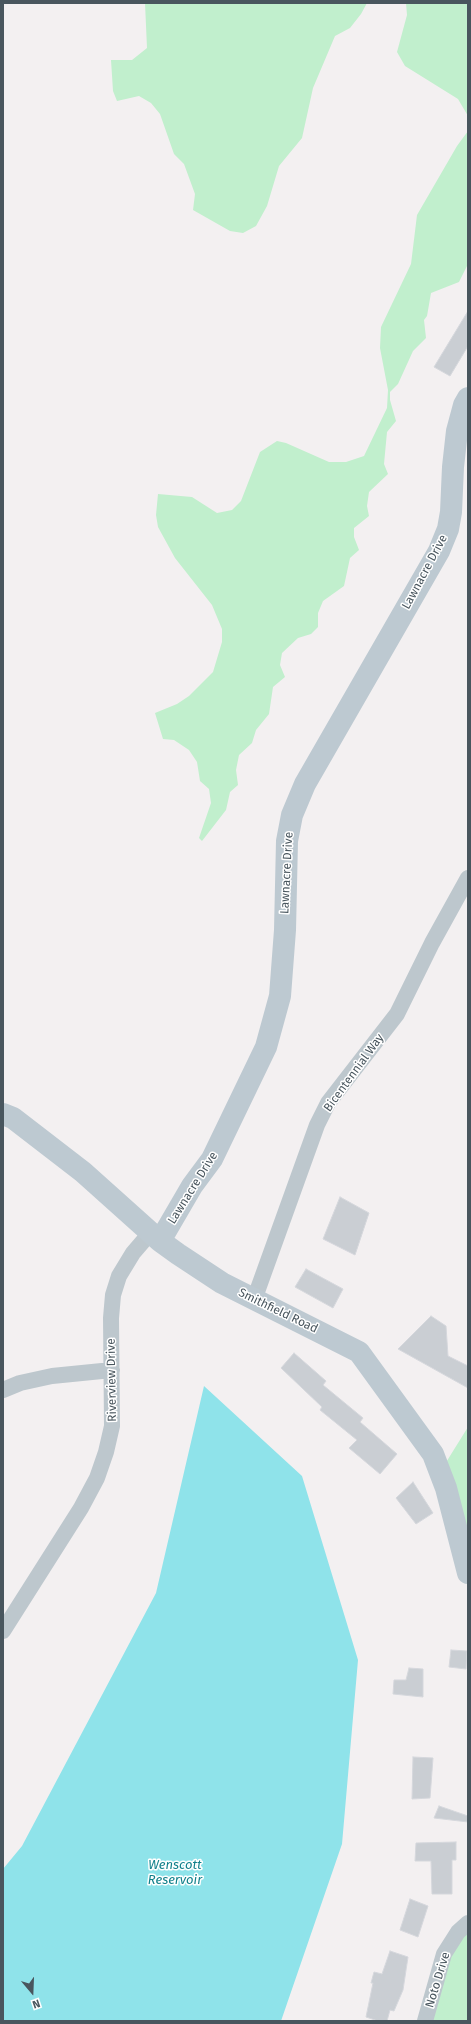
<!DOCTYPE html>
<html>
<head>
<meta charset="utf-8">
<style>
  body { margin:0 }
  #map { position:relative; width:471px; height:2024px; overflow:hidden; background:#f3f0f1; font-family:"Fira Sans",sans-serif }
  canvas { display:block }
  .frame { position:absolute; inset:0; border:4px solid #49565e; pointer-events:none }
  .north { position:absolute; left:12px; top:1972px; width:40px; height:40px; -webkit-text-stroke:3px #fff; paint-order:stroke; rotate:161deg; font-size:11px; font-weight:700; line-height:16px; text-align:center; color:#49565e }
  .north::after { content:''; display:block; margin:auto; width:14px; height:18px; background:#49565e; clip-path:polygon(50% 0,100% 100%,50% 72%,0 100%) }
</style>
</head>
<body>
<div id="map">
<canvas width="471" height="2024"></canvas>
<div class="frame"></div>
<div class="north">N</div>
</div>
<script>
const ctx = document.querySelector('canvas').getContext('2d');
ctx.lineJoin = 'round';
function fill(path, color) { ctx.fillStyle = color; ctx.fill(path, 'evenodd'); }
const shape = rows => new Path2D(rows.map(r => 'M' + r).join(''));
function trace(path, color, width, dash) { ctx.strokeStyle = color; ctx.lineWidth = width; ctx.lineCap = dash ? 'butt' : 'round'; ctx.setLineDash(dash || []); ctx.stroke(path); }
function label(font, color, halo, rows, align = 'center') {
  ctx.font = font + ' "Fira Sans",sans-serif'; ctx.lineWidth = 3; ctx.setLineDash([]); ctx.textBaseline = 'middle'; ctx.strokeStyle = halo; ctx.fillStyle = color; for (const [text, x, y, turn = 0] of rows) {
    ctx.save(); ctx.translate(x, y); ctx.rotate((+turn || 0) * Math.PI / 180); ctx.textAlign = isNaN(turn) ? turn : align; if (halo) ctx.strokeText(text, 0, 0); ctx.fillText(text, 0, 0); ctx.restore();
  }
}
const green = shape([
  [145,3,367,3,361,14,350,28,335,36,313,88,302,138,279,166,267,206,256,226,243,233,230,231,193,210,195,194,184,164,174,154,160,114,151,103,139,96,117,101,113,91,111,60,132,60,147,48],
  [406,3,468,3,468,116,458,99,405,66,397,52,407,15],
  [468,131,468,264,459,282,431,293,427,316,424,320,426,338,413,351,398,384,390,392,390,400,396,421,387,432,384,464,388,474,369,492,367,506,369,516,354,528,354,537,359,550,350,558,344,586,323,601,318,613,318,627,311,634,298,638,282,653,280,665,285,677,273,687,269,714,256,730,252,743,239,755,236,770,238,785,230,792,226,810,202,841,199,838,211,803,209,789,200,781,197,762,189,750,174,740,163,739,155,713,177,704,189,696,213,672,222,642,222,629,212,605,175,558,158,527,156,515,158,494,192,497,217,513,232,510,241,501,260,452,277,441,286,443,329,462,346,462,364,456,387,408,388,390,380,348,381,327,411,264,417,215,457,146],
  [468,1427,468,1572,445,1464],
  [468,1915,468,2021,427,2021,451,1934]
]);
const water = shape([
  [204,1386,302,1476,358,1660,342,1844,281,2021,3,2021,3,1869,22,1846,156,1593]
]);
const building = shape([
  [468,311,468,346,450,376,434,367,468,311],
  [340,1197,369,1213,355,1255,323,1239,340,1197],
  [306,1269,343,1289,333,1308,295,1287,306,1269],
  [431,1316,446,1326,448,1356,468,1366,468,1388,398,1349,431,1316],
  [294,1353,326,1381,323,1385,363,1418,360,1422,397,1454,380,1474,349,1448,357,1440,320,1410,322,1407,281,1368,294,1353],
  [413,1482,433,1513,416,1524,396,1498,413,1482],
  [451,1650,467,1651,466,1669,449,1667,451,1650],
  [409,1668,423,1669,423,1697,393,1694,394,1680,406,1680,409,1668],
  [413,1757,433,1758,430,1798,412,1799,413,1757],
  [439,1806,468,1816,468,1822,434,1818,439,1806],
  [456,1842,456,1860,452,1860,452,1894,432,1894,431,1861,415,1861,416,1843,456,1842],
  [410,1899,428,1906,418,1937,400,1930,410,1899],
  [390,1951,408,1957,403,1990,394,2011,390,2010,387,2021,378,2021,366,2017,373,1983,371,1983,374,1972,382,1974,390,1951]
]);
const street = shape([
  [254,1300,317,1125,328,1103,397,1014,432,943,468,878],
  [3,1390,20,1383,52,1376,112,1370],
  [3,1631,81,1508,97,1478,106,1452,112,1426,111,1318,113,1295,119,1276,133,1253,151,1232],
  [425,2021,444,1954,458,1932,468,1923]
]);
const secondary = shape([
  [3,1114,13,1118,83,1172,160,1241,178,1254,222,1283,359,1352,433,1454,446,1488,468,1573],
  [160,1241,192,1186,212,1159,266,1047,280,996,285,930,287,841,292,815,305,784,439,551,448,529,451,512,453,467,457,431,464,405,468,398]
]);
const streetNames = [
  ["Lawnacre Drive",425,572,-62],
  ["Lawnacre Drive",287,873,-87],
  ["Bicentennial Way",354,1073,-54],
  ["Lawnacre Drive",193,1188,-58],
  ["Smithfield Road",278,1311,26],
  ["Riverview Drive",112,1380,-91],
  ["Noto Drive",438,1980,-73]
];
const waterNames = [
  ["Wenscott",175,1865],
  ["Reservoir",175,1880]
];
fill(green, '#c1efcd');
fill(water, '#8fe3ea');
fill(building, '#caced3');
trace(building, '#d5d7dc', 1);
trace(street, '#bdc7cd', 16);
trace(secondary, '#bdc9d1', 22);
label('12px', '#49565e', '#fff', streetNames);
label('italic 13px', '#10808b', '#fff', waterNames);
</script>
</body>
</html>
